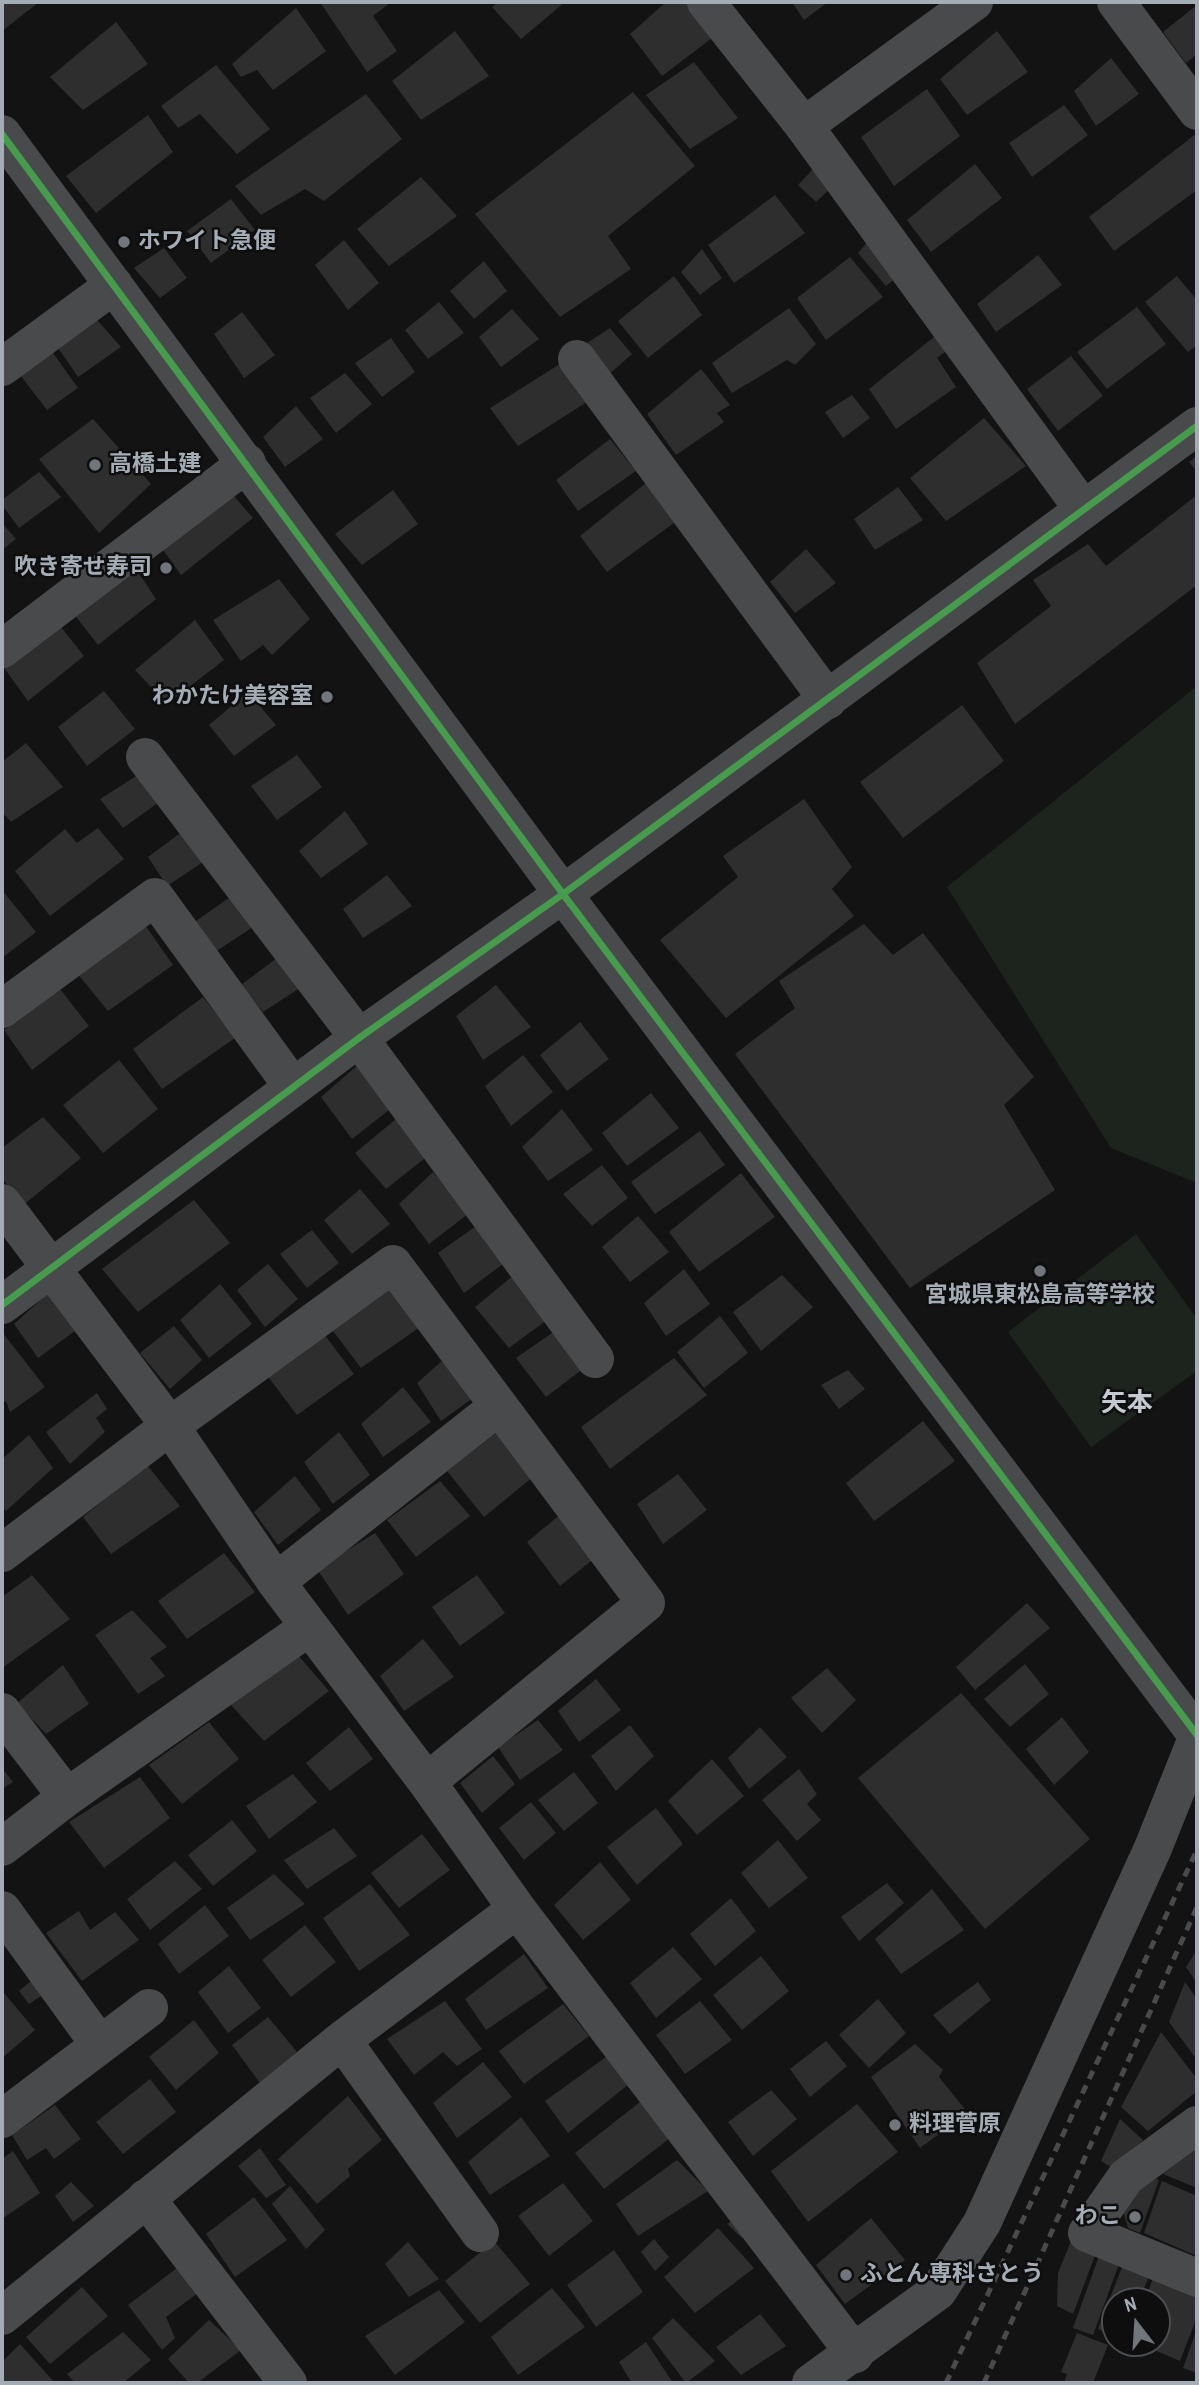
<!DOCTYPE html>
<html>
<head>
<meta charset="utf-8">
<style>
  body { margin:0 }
  #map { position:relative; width:1199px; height:2385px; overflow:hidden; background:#131314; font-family:"Archivo Narrow",sans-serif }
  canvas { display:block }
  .frame { position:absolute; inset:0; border:4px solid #a4acb5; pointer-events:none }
  .north { position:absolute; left:1101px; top:2287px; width:70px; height:70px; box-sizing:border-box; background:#0e0e0f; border:2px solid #4a4d51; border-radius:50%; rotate:343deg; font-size:19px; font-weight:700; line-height:28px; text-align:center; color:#a4acb5 }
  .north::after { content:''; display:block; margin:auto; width:24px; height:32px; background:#71767d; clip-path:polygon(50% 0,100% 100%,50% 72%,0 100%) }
</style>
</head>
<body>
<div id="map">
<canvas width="1199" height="2385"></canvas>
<div class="frame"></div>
<div class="north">N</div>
</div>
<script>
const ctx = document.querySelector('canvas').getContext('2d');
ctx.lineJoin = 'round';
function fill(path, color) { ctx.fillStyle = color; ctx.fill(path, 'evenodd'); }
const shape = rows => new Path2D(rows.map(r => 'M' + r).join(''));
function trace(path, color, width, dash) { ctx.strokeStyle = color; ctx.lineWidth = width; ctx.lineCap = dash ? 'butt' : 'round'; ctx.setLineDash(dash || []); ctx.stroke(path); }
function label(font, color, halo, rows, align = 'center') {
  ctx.font = font + ' "Archivo Narrow","Noto Sans JP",sans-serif'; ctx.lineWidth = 5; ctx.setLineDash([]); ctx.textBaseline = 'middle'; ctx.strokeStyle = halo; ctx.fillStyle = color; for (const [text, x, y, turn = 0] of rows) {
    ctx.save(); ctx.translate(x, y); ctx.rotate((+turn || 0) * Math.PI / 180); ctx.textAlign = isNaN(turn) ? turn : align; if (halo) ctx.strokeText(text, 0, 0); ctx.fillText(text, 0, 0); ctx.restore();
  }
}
const green = shape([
  [1197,686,1197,1183,1111,1148,947,887],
  [1136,1234,1197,1319,1197,1371,1091,1447,1008,1332]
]);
const building = shape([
  [2,2,39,2,2,31],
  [320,2,391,2,373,16,397,51,367,72],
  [498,2,565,2,521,39,492,7],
  [666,2,689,2,716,35,662,76,630,34],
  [792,2,828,2,804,20],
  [1197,5,1197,54,1186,63,1163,32],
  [296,8,326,51,273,90,257,70,241,77,232,64],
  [116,22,148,64,83,110,50,77],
  [455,31,489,76,421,120,392,81],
  [997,31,1028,72,967,115,940,79],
  [1111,58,1139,94,1096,126,1074,91],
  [694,62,738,118,690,149,646,95],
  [216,65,270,129,237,154,200,114,178,128,161,106],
  [927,89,960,136,894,186,861,137],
  [633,92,695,166,608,236,631,269,560,317,475,214],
  [366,94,402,139,324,201,305,189,261,215,235,186],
  [1064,105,1088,135,1032,177,1009,143],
  [148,115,173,152,96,213,66,176],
  [1197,133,1197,190,1114,251,1089,217],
  [975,164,1002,198,931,252,907,220],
  [814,168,832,187,816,202,798,185],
  [421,177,457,216,389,266,357,229],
  [775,195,805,233,734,283,708,245],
  [231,199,255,230,211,263,187,231],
  [872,236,901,274,886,286,858,253],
  [344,240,379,283,348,310,315,265],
  [164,248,187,278,160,298,134,268],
  [702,249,722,278,700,295,681,272],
  [1038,255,1062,285,996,332,977,304],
  [850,257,883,297,826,340,797,298],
  [484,261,507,291,474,319,450,291],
  [674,276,702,315,648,358,618,321],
  [1177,276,1197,300,1197,345,1188,352,1145,302],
  [439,302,464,333,428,359,405,330],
  [1137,307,1166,344,1107,389,1077,352],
  [789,308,816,344,795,365,787,360,732,393,712,363],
  [512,309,539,339,501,367,479,337],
  [90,312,121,347,78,377,54,342],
  [242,312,275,355,244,378,214,334],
  [610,328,632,354,606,377,584,345],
  [939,333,949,349,937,358,956,387,896,429,869,389],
  [391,338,415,372,382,397,355,363],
  [48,346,78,388,47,410,17,371],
  [1071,356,1103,396,1058,431,1027,389],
  [563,362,590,400,518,446,490,408],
  [701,369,730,405,717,413,724,422,676,455,647,414],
  [345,373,372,404,336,433,310,398],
  [852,395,870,418,843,438,825,412],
  [296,406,323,439,285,467,263,437],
  [984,418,1026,466,946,521,910,478],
  [93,419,151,484,99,533,39,459],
  [610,439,636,471,578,511,556,480],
  [1197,456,1197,472,1189,462],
  [39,472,61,497,19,528,2,505,2,500],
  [646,483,682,517,607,572,580,536],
  [898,487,923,520,875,550,854,519],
  [227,488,253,518,181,575,158,543],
  [393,490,418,524,362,565,335,534],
  [1197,495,1197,585,1015,724,977,663,1051,606,1033,580,1088,544,1106,566],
  [2,523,16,539,2,550],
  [806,549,836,583,795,613,770,582],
  [132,563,156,599,98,645,70,609],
  [279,579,310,619,272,655,263,645,241,661,213,620],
  [195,620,224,660,167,704,135,670],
  [57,622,84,656,28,701,2,665],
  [104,691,135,729,87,766,58,727],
  [248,692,276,725,234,756,209,725],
  [962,705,1004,761,903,838,860,782],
  [26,743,63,787,11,822,2,812,2,762],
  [297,755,322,787,277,820,251,786],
  [144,771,166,797,123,828,100,799],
  [804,799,852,867,832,889,854,916,726,1018,660,940,738,877,723,856],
  [345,811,368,844,321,878,299,851],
  [98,828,124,859,50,916,15,871,65,829,77,843],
  [187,828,209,858,167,886,148,857],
  [387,875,412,906,363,938,343,909],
  [2,890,36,932,2,958],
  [239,891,262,921,215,952,193,923],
  [143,922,173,965,108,1011,77,973],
  [864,924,893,955,923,933,1034,1077,1004,1105,1055,1190,910,1288,735,1054,795,1008,779,981],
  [281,955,306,984,263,1012,241,985],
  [496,985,531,1027,483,1060,456,1016],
  [60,989,89,1026,32,1070,4,1030],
  [203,997,235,1038,162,1089,133,1049],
  [580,1022,609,1059,567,1091,540,1055],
  [523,1055,553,1092,511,1126,485,1086],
  [119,1060,158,1109,103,1153,63,1105],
  [360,1063,393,1107,352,1139,321,1097],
  [651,1093,679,1128,627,1166,602,1133],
  [562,1109,593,1150,548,1181,522,1147],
  [43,1117,81,1158,22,1206,2,1178,2,1148],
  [396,1119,429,1155,386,1189,355,1153],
  [700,1131,725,1165,655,1214,631,1182],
  [602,1165,628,1198,592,1226,563,1194],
  [433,1172,468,1214,429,1244,399,1204],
  [741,1173,775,1217,699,1272,669,1232],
  [360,1189,390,1224,352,1254,324,1220],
  [194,1200,230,1243,138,1312,102,1269],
  [638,1216,669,1252,630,1282,602,1247],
  [479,1224,507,1261,464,1293,438,1253],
  [312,1230,339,1263,307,1288,280,1254],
  [268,1264,298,1299,265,1327,237,1290],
  [684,1269,710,1304,666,1336,644,1303],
  [514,1275,551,1317,509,1348,475,1307],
  [782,1275,813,1307,761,1351,733,1312],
  [392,1280,423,1325,361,1368,333,1331],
  [220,1284,252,1324,209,1358,180,1320],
  [47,1294,75,1331,38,1358,14,1324],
  [720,1316,748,1353,704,1388,677,1352],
  [174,1326,202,1360,170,1389,140,1353],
  [321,1330,354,1374,297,1415,266,1374],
  [555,1331,584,1368,546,1397,516,1358],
  [2,1332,45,1387,10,1412,6,1401,2,1404],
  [450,1354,480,1393,441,1421,417,1383],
  [674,1358,707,1395,610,1469,581,1427],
  [848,1370,865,1389,839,1409,821,1385],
  [403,1387,431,1422,383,1457,361,1424],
  [97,1393,107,1409,96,1418,105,1432,70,1464,46,1432],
  [923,1421,955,1461,874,1521,846,1483],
  [505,1426,539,1472,484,1517,447,1471],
  [339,1432,370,1475,333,1504,304,1462],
  [29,1435,53,1468,6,1511,2,1505,2,1459],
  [147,1465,180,1506,111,1554,83,1517],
  [678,1474,707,1510,663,1544,637,1504],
  [295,1476,321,1510,278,1545,254,1512],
  [440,1481,470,1516,416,1557,387,1520],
  [568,1508,601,1553,560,1586,527,1542],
  [375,1533,404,1574,348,1615,317,1569],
  [224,1553,255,1592,187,1639,158,1601],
  [32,1575,70,1619,2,1668,2,1597],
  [477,1575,505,1613,460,1646,432,1607],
  [1027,1603,1050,1628,975,1690,956,1667],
  [132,1610,167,1647,150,1658,165,1676,138,1694,95,1635],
  [423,1639,454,1677,404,1711,380,1676],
  [297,1654,329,1691,264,1741,231,1705],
  [1025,1664,1049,1694,1010,1727,984,1699],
  [63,1665,89,1704,46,1734,17,1703],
  [827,1668,856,1700,822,1733,791,1698],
  [596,1679,621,1710,579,1742,558,1711],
  [961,1693,1090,1839,985,1929,858,1778],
  [1062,1717,1089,1752,1054,1785,1026,1749],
  [538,1720,563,1750,520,1780,498,1747],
  [209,1722,239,1759,182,1804,149,1765],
  [630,1725,654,1756,616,1791,591,1756],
  [349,1727,373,1759,330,1791,306,1763],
  [760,1727,787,1757,749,1789,728,1758],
  [493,1756,515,1784,482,1813,460,1783],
  [712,1759,744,1796,697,1835,668,1801],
  [2,1768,13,1782,2,1789],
  [799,1769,817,1794,807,1804,821,1820,797,1841,762,1800],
  [574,1772,598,1803,564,1831,538,1800],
  [293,1774,317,1802,269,1839,246,1806],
  [140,1777,170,1818,104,1868,69,1822],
  [531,1802,556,1833,524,1860,499,1828],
  [656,1808,683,1844,637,1885,607,1847],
  [232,1820,257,1851,213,1886,188,1855],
  [334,1828,357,1856,307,1889,284,1860],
  [422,1834,450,1870,399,1908,371,1873],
  [778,1840,808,1878,769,1908,741,1873],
  [175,1861,202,1889,150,1930,127,1899],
  [600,1862,631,1900,583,1940,554,1905],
  [274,1874,305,1904,250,1940,227,1908],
  [887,1883,904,1903,859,1941,841,1917],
  [370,1884,410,1935,359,1971,323,1918],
  [932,1889,964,1930,901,1974,875,1939],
  [731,1898,756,1931,715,1966,690,1934],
  [205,1905,229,1936,179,1974,158,1944],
  [79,1911,90,1930,115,1912,139,1940,82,1981,46,1933],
  [305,1925,336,1962,291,1997,262,1960],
  [673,1947,702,1979,656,2018,630,1983],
  [1197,1950,1197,1983,1186,1967],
  [524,1954,548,1988,486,2030,465,1999],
  [761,1956,789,1991,742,2030,713,1995],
  [229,1966,261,2008,228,2033,198,1992],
  [38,1975,50,1990,29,2004,19,1991],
  [978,1982,991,2000,950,2034,933,2015],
  [1185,1982,1197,1999,1197,2060,1169,2022],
  [4,1993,35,2030,2,2058,2,1995],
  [878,1999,906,2033,869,2068,839,2035],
  [445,2001,482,2049,457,2066,443,2052,414,2075,387,2039],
  [700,2001,732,2040,685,2074,656,2035],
  [563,2004,589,2036,524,2084,499,2051],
  [268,2017,297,2052,260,2083,232,2045],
  [194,2020,219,2053,176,2090,149,2057],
  [1161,2032,1197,2079,1197,2091,1148,2131,1121,2107],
  [826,2041,847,2066,810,2097,790,2069],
  [915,2044,943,2070,939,2077,968,2113,920,2148,871,2077],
  [606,2057,629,2084,568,2133,545,2101],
  [483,2062,512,2097,457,2138,433,2103],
  [150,2079,176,2112,123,2154,96,2122],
  [771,2090,797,2119,753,2156,728,2122],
  [348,2096,382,2140,348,2169,350,2176,317,2204,278,2159],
  [640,2102,670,2138,604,2189,575,2153],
  [857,2104,898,2152,808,2222,771,2171],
  [55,2105,81,2139,54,2159,46,2148,27,2160,12,2135],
  [521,2117,550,2156,490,2195,468,2162],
  [1120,2119,1143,2140,1116,2170,1101,2161],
  [1197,2146,1197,2188,1163,2174],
  [260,2148,286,2185,266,2198,238,2166],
  [13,2151,40,2193,2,2219,2,2159],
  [677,2160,708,2191,638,2236,616,2204],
  [1146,2174,1159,2180,1140,2233,1128,2228,1121,2203],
  [1162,2181,1197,2196,1197,2256,1144,2233],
  [71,2182,94,2206,73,2222,55,2196],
  [563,2183,593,2221,549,2256,518,2216],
  [290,2186,325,2230,306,2249,272,2204],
  [254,2197,287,2240,235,2277,206,2234],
  [739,2216,749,2229,742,2238,727,2224],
  [871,2218,905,2260,845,2304,816,2265],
  [718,2228,754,2268,695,2313,664,2277],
  [654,2239,669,2257,655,2271,641,2252],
  [494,2241,530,2284,480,2323,445,2281],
  [1071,2241,1096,2253,1073,2314,1057,2306,1058,2273],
  [408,2242,439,2279,409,2297,385,2264],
  [614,2250,643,2292,596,2327,567,2285],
  [1099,2256,1119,2264,1093,2335,1073,2328],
  [1122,2267,1149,2276,1139,2301,1115,2301,1115,2336,1098,2329],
  [177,2268,199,2292,166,2317,175,2338,162,2350,128,2305],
  [1153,2278,1197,2297,1197,2317,1180,2361,1138,2343,1157,2343,1157,2301,1145,2301],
  [82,2287,108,2316,50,2364,26,2337],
  [552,2288,585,2327,518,2375,491,2337],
  [439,2290,465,2322,395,2375,365,2336],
  [760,2314,786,2346,741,2375,716,2347],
  [673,2318,715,2361,686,2383,652,2338],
  [209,2320,241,2350,197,2383,189,2383,168,2359],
  [1197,2329,1197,2373,1183,2368],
  [123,2332,151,2360,123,2383,75,2383,67,2374],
  [1077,2333,1108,2345,1093,2383,1064,2383,1067,2374,1061,2372],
  [646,2342,673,2383,632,2383,619,2362],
  [20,2344,55,2383,2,2383,2,2362]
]);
const minor = shape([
  [706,2,804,126,1083,509],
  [1116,2,1197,111],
  [804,126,974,2],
  [2,134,563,894,1197,1735],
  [577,359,828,700],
  [2,367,114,285],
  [2,649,247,463],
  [145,757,359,1038,595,1359],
  [2,1009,155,897,293,1087],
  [2,1203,170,1426,276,1582,427,1782,517,1909,855,2354],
  [2,1305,359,1038,563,894,1197,426],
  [2,1553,170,1426,393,1264,646,1603,427,1782],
  [276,1582,499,1406],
  [2,1712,67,1797],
  [2,1847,67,1797,309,1627],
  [2,1910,100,2045],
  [342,2040,480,2233],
  [2,2119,149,2008],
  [1197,2125,1126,2177,1087,2233,1197,2278],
  [146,2198,288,2383],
  [2,2316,342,2040,517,1909],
  [811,2383,938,2291,982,2223,1153,1848,1197,1738]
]);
const rail = shape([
  [946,2383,1197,1850],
  [984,2383,1197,1907]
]);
const cycleway = shape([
  [2,134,563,894,1197,1735],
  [2,1305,359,1038,563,894,1197,426]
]);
const markers = [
  [124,242,7,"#71767d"],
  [95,465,7,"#71767d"],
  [166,568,7,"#71767d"],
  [327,697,7,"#71767d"],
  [1040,1271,7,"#71767d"],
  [895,2125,7,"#71767d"],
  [1135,2217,7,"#71767d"],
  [846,2275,7,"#71767d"]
];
const poiNames = [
  ["ホワイト急便",138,242],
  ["高橋土建",109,465],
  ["吹き寄せ寿司",152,568,"right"],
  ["わかたけ美容室",313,697,"right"],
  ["宮城県東松島高等学校",1040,1296,"center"],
  ["料理菅原",909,2125],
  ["わこ",1121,2217,"right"],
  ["ふとん専科さとう",860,2275]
];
const quarterNames = [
  ["矢本",1127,1404]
];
fill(green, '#1d241e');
fill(building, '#2e2e2f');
trace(minor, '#484a4c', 38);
trace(rail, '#484a4c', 5, [9, 7]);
trace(cycleway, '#469c4c', 7);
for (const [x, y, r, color] of markers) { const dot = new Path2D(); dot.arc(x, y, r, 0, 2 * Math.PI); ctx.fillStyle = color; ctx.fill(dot); trace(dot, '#0e0e0f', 2.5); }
label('bold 23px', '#a4acb5', '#0e0e0f', poiNames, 'left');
label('bold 26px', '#c5cad1', '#0e0e0f', quarterNames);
</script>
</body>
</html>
